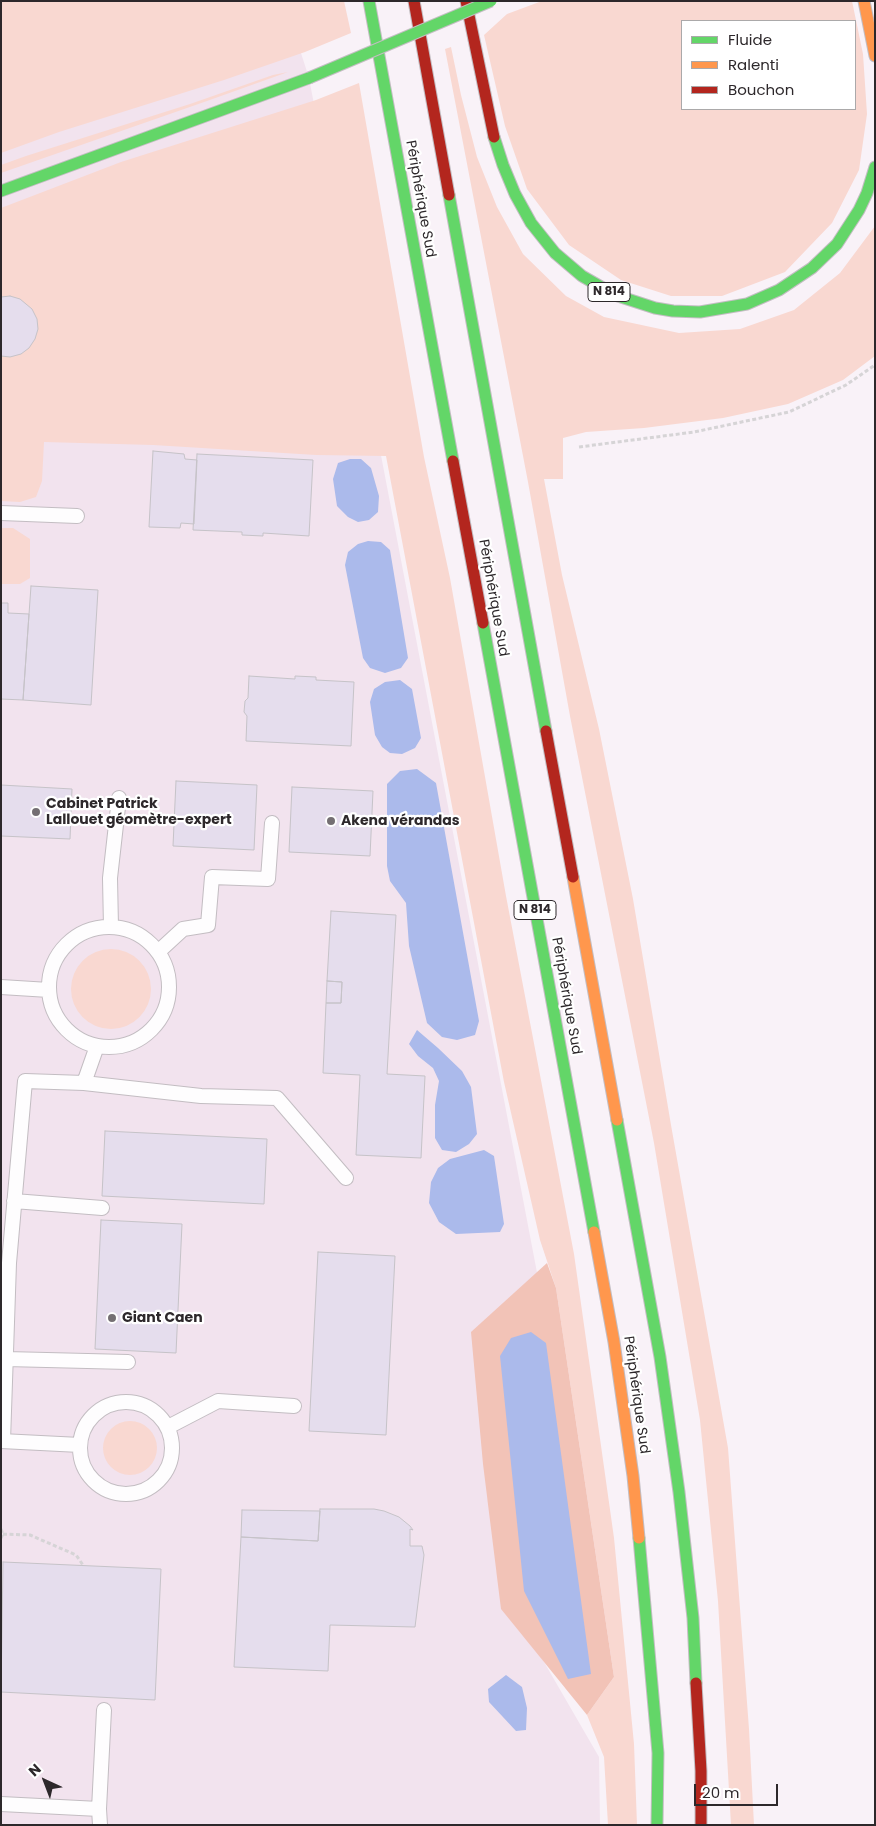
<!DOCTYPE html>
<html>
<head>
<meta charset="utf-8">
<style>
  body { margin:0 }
  #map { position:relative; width:876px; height:1826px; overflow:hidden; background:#f9f2f8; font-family:Poppins,sans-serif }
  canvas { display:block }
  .frame { position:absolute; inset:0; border:2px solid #2d282b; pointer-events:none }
  .legend { position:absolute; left:681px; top:20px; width:175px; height:90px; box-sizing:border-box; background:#fff; border:1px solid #aba9aa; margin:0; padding:6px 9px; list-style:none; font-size:15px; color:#2d282b }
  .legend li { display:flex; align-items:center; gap:10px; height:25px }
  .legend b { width:25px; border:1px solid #aba9aa }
  .north { position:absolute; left:20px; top:1756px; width:50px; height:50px; -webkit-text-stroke:4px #fff; paint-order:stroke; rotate:317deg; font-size:14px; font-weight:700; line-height:20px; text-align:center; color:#2d282b }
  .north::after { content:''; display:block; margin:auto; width:18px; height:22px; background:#2d282b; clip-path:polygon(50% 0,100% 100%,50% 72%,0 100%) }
  .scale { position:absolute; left:694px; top:1784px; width:84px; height:22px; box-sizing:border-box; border:2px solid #2d282b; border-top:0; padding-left:6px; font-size:15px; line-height:18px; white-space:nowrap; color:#2d282b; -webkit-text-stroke:4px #fff; paint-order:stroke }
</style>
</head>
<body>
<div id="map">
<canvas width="876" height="1826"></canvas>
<div class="frame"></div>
<ul class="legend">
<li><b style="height:6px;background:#63d668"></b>Fluide</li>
<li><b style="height:6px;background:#ff974d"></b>Ralenti</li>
<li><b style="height:6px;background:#b3261e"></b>Bouchon</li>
</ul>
<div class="north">N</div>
<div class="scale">20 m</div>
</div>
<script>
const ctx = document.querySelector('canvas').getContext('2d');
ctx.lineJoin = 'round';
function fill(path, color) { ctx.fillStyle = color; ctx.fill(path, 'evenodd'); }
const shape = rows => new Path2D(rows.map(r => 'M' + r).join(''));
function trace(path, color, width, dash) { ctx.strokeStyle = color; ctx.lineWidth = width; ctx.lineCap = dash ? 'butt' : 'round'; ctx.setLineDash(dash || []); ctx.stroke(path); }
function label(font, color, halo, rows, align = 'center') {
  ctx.font = font + ' Poppins,sans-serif'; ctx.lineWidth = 4.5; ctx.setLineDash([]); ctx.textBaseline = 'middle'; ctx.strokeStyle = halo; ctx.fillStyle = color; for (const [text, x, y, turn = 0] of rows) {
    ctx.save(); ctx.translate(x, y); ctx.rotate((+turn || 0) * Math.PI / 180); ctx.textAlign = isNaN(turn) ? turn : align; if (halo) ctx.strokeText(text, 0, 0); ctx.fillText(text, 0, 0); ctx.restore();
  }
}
const built = shape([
  [1,1,301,53,309,78,543,1304,511,1605,599,1757,600,1825,1,1825]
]);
const green = shape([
  [1,1,344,1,351,33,305,52,224,80,59,132,1,153],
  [542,1,852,1,863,54,867,114,859,170,832,223,785,272,722,296,671,296,621,280,569,245,527,189,505,126,484,35,507,14],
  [682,21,855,21,855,109,682,109],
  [451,47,461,95,477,157,497,207,523,254,566,296,604,317,679,333,740,329,794,310,840,273,875,226,875,356,843,380,788,404,723,418,644,428,586,432,563,438,563,479,544,479,562,575,599,729,633,899,671,1125,728,1448,749,1729,754,1825,731,1825,718,1601,700,1420,654,1143,570,716,528,482,445,49],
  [288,72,207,101,1,173,1,165,26,156,190,104,273,75],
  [359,83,424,457,450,578,506,896,574,1254,614,1538,634,1744,637,1825,608,1825,604,1757,587,1715,614,1677,556,1288,540,1240,504,1082,386,456,316,455,153,445,44,442,42,481,36,497,20,502,1,501,1,208,121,162,316,100],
  [1,528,13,528,30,539,30,578,20,584,1,584],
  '71 989a40 40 0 1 1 80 0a40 40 0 1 1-80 0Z',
  '103 1448a27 27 0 1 1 54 0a27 27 0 1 1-54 0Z'
]);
const forest = shape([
  [547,1263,556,1288,614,1677,587,1715,501,1609,483,1464,471,1332]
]);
const water = shape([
  [350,459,361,459,371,468,379,496,378,512,369,520,358,522,348,517,337,506,333,479,338,463],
  [368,541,381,542,390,550,408,658,401,668,385,673,370,668,363,658,345,565,348,552,358,544],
  [400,680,412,689,421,738,415,748,402,754,390,753,382,747,375,735,370,702,374,689,385,682],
  [417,769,436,783,479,1021,475,1035,457,1040,442,1037,427,1023,409,946,406,903,390,881,387,866,387,784,400,771],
  [417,1030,438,1048,462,1071,471,1087,477,1134,469,1144,456,1152,442,1150,435,1138,435,1105,439,1081,433,1068,418,1056,409,1044],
  [484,1150,494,1156,504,1224,500,1232,456,1234,439,1222,429,1203,431,1182,438,1168,450,1159],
  [531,1332,546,1343,591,1674,568,1679,524,1591,500,1356,511,1338],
  [506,1675,522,1687,527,1708,526,1730,516,1731,489,1702,488,1689]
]);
const building = shape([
  [10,296,20,299,32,309,37,319,38,329,35,339,29,348,21,354,10,357,1,356,1,297,10,296],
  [153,451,184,454,185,459,197,460,194,524,181,523,180,528,149,527,153,451],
  [197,454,313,460,309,536,263,533,263,536,242,535,242,532,193,530,197,454],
  [31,586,98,590,91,705,23,700,31,586],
  [1,603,8,603,8,613,29,614,23,700,1,699,1,603],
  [249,676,295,679,295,676,316,677,316,680,354,682,351,746,246,741,247,716,244,712,245,701,248,698,249,676],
  [176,781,257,785,254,850,173,846,176,781],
  [1,785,72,789,70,839,1,836,1,785],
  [292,787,373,791,370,856,289,852,292,787],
  [331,911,396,915,387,1074,425,1076,421,1158,356,1155,360,1075,323,1073,326,1003,341,1003,342,982,327,981,331,911],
  [327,981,342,982,341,1003,326,1003,327,981],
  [105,1131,267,1139,264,1204,102,1196,105,1131],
  [101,1220,182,1224,176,1353,95,1349,101,1220],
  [318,1252,395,1256,386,1435,309,1431,318,1252],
  [320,1509,374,1509,384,1511,399,1517,410,1526,413,1530,410,1529,410,1546,422,1546,424,1555,415,1627,330,1625,328,1671,234,1667,241,1537,318,1541,320,1509],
  [242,1510,320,1511,318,1541,241,1537,242,1510],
  [3,1562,161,1569,155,1700,1,1692,3,1562]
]);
const path = shape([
  [579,447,694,432,789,412,846,385,875,365],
  [1,1529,3,1534,1,1538],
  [3,1534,30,1535,76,1555,83,1565]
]);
const lane = shape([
  [1,513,77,516],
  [111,927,110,878,119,798],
  '49 987a60 60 0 1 1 120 0a60 60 0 1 1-120 0Z',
  [158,952,183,929,208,925,212,877,268,879,272,823],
  [1,987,49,990],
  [84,1083,201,1096,277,1098,346,1178],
  [14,1201,102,1208],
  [6,1359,128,1362],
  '80 1448a46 46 0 1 1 92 0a46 46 0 1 1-92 0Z',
  [168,1427,218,1401,294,1406],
  [1,1441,80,1445],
  [3,1441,9,1263,25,1081,84,1083,97,1046],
  [1,1804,99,1809],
  [100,1825,99,1809,104,1710]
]);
const fast = shape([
  [369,1,453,461],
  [494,137,503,165,515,194,531,223,555,253,582,276,615,295,655,308,673,311,700,312,747,304,779,290,812,268,837,244,859,210,867,193,875,167],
  [1,191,309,78],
  [449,195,546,731],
  [483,623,594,1232],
  [617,1120,660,1357,679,1492,693,1618,696,1683],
  [639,1538,658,1753,657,1825]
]);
const slow = shape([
  [864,1,875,56],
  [573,877,617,1120],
  [594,1232,614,1342,633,1476,639,1538]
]);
const jam = shape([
  [414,1,449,195],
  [466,1,494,137],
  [453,461,483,623],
  [546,731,573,877],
  [696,1683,701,1771,701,1825]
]);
const fastBridge = shape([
  [309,78,491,1]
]);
const markers = [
  [36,812,5,"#746f73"],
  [331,821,5,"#746f73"],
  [112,1318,5,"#746f73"]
];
const shields = [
  [609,292,42],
  [535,910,42]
];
const shieldNames = [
  ["N 814",609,292],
  ["N 814",535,910]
];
const streetNames = [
  ["Périphérique Sud",420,199,80],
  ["Périphérique Sud",493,598,80],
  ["Périphérique Sud",566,996,80],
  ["Périphérique Sud",636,1395,82]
];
const poiNames = [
  ["Cabinet Patrick",46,804],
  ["Lallouet géomètre-expert",46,820],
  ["Akena vérandas",341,821],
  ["Giant Caen",122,1318]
];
fill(built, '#f2e3ee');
fill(green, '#f9d8d1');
fill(forest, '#f2c3b7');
fill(water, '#abbaeb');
fill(building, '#e5dded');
trace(building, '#c6c3c8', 1);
trace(lane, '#c3bdc2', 16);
trace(fast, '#c3bdc2', 13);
trace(slow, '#c3bdc2', 13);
trace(jam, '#c3bdc2', 13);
trace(path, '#d6d4d6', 3, [4, 2.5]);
trace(lane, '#fefdfe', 14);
trace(fast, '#63d668', 11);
trace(slow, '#ff974d', 11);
trace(jam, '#b3261e', 11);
trace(fastBridge, '#c3bdc2', 13, []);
trace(fastBridge, '#63d668', 11);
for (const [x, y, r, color] of markers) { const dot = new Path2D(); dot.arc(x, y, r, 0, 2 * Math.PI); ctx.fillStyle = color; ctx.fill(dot); trace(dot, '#fff', 2); }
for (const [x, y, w] of shields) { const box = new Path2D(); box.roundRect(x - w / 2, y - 9.5, w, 19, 4); ctx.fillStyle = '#fff'; ctx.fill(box); trace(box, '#2d282b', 1); }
label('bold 12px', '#2d282b', null, shieldNames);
label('14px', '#2d282b', '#fff', streetNames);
label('bold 14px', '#2d282b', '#fff', poiNames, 'left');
</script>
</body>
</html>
